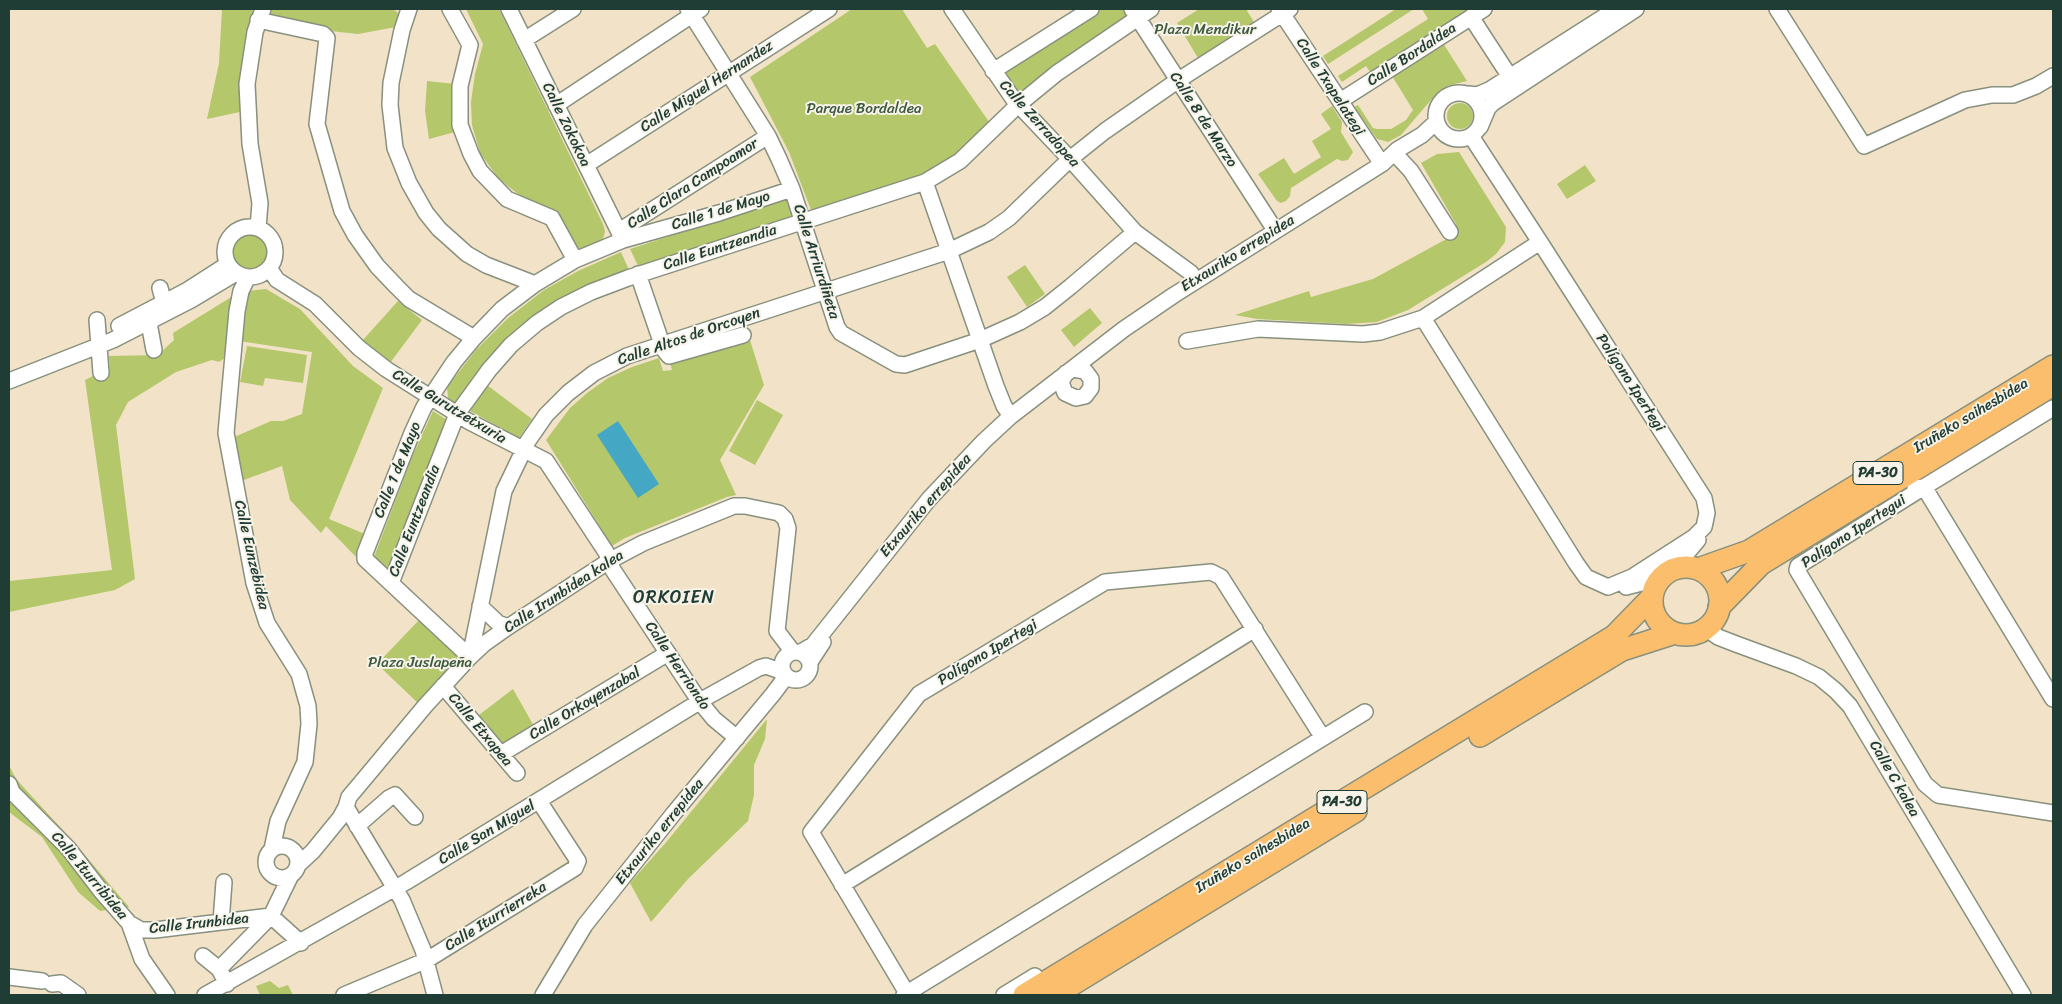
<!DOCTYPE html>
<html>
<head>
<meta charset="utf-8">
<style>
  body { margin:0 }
  #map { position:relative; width:2062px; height:1004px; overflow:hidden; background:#f2e3c8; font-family:Sriracha,sans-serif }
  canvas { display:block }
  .frame { position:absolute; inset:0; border:10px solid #1f3d34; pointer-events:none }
</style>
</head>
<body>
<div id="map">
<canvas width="2062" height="1004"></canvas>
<div class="frame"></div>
</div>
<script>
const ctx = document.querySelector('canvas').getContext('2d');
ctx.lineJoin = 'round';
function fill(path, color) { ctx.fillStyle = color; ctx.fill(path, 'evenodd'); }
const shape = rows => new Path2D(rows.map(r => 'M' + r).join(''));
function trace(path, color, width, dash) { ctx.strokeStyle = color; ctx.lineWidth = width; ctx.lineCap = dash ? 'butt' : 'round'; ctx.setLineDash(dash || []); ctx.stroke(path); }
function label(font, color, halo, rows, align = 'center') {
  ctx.font = font + ' Sriracha,sans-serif'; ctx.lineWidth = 4; ctx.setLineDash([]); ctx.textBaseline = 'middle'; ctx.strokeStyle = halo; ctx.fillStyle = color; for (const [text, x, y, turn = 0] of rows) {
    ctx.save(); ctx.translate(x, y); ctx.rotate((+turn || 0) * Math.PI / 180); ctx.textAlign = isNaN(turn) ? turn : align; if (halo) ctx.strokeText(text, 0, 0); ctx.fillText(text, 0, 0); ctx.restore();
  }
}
const green = shape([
  [222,9,253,9,241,79,240,112,207,119,219,63],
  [272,9,391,9,396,11,399,15,396,27,358,34,330,31,270,18],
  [466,9,499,9,603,224,605,231,604,236,602,240,595,245,582,250,577,247,559,214,518,194,499,179,480,153,472,125,471,102,475,74,483,44],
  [852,9,902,9,927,48,935,44,994,129,960,161,814,218,789,152,750,77],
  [1102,9,1126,9,1131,18,1023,96,1018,95,1002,74],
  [1199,9,1246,9,1254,22,1198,58,1177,23],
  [1396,9,1414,9,1328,64,1323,56],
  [1422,9,1471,9,1370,72,1366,66,1342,82,1338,76,1428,19],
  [1443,43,1467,81,1447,86,1437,93,1401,135,1388,142,1377,139,1354,107,1358,105,1373,128,1377,129,1391,129,1406,120,1413,110,1392,76],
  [427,81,455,84,455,132,429,139,425,111],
  '1447 116a13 13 0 1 1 26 0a13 13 0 1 1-26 0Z',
  [1332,106,1342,122,1341,132,1353,152,1348,160,1342,161,1337,159,1291,188,1290,196,1286,201,1281,203,1277,201,1258,174,1284,158,1294,174,1321,157,1312,141,1331,129,1321,114],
  [1459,152,1506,227,1505,242,1496,254,1486,262,1408,310,1377,322,1346,324,1257,319,1235,315,1309,291,1311,297,1373,279,1452,236,1457,231,1456,224,1421,163,1437,154],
  [1585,165,1596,181,1567,199,1557,184],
  [787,198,794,217,639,268,630,249],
  '233 252a17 17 0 1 1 34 0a17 17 0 1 1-34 0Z',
  [621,252,629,270,578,292,458,405,448,398,447,387,476,350,508,318,544,290,578,271],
  [1025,265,1045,294,1027,307,1007,277],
  [266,289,300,309,353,366,383,388,329,519,365,534,356,557,326,526,321,533,290,500,282,466,241,481,232,438,271,421,283,421,302,414,312,352,239,341,247,291],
  [241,291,233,352,219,362,212,360,176,372,128,402,116,425,135,579,115,590,9,612,9,581,112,570,85,380,93,376,110,373,109,356,158,355,174,340,173,333],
  [398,301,422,320,390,363,362,341],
  [1090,308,1102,323,1074,347,1061,330],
  [750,340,764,385,720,460,736,495,727,497,625,538,612,546,546,440,570,408,587,393,608,378,632,367,659,358,663,371,672,370,670,363],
  [247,346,307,355,303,383,265,378,263,386,240,382],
  [487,385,532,419,519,438,470,411],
  [757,400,783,415,755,465,729,451],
  [433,411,447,420,393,566,387,570,374,557,412,457],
  [419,620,463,661,421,706,377,664],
  [513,689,535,728,503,746,475,718],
  [767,719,765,739,754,765,754,795,748,821,688,879,651,922,630,883,668,840],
  [9,765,16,779,72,840,129,907,100,911,78,892,42,837,9,812],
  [270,981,279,988,288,985,293,995,260,995,256,986]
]);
const water = shape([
  [618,421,659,484,638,498,597,435]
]);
const minor = shape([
  [409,9,402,30,391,83,390,105,395,148,409,183,426,213,439,229,467,254,486,265,535,284],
  [450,9,470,45,460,86,460,125,471,154,480,171,507,199,552,218,575,260],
  [509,9,623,240],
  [688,9,768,136,779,159,792,189,837,327,841,333,896,364,905,365,980,340,1020,322,1045,307,1070,287,1135,232,1191,273,1195,281],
  [952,9,1014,100,1070,159,1135,232],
  [1132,9,1275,230],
  [1279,9,1382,164],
  [1777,9,1864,146,1965,100,1992,95,2013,95,2036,86,2053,76],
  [1471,17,1510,77],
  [258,20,323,34,327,38,317,124,342,211,355,235,377,266,396,286,409,299,474,338],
  [524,40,573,9],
  [993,71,1091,9],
  '1436 116a23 23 0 1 1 46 0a23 23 0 1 1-46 0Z',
  [1468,94,1477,95,1489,90,1616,9],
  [1340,101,1484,9],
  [556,105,701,9],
  [1480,127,1488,108,1493,103,1636,9],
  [1471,136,1540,242,1704,498,1707,513,1704,527,1694,537,1632,577,1608,587,1586,577,1576,563,1423,318,1540,242],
  [1398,157,1411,171,1450,232],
  [586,165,829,9],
  [925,182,996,386,1004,406,1011,416],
  '225 252a25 25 0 1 1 50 0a25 25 0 1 1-50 0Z',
  [258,228,260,203,250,144,247,84,255,32,263,9],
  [619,231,768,136],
  [269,268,277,280,315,304,359,348,386,369,468,421,546,461,606,552,613,570,700,702,714,719,737,738],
  [638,274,664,350,669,356,743,335],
  [248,277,241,291,237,311,226,433,254,583,267,623,299,674,308,706,309,724,305,762,278,821,272,849],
  [160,288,164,303],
  [97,320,101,373],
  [149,323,154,350],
  [119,326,186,291,228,264],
  [1187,341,1258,329,1363,334,1380,332,1423,318],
  [1066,373,1061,382,1065,393,1076,398,1085,396,1091,388,1091,379,1085,371,1073,369],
  [9,381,113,340,191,300,236,273],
  [1915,488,1924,487,2053,408],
  [1678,568,1682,559,1698,540],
  [391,583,457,414,489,370,511,345,537,323,561,307,591,292,628,278,925,182,960,161,1018,105,1057,73,1151,9],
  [1626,587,1661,578],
  [480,606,498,623,508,627],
  [1706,628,1718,637,1736,644,1796,666,1819,677,1836,691,1850,706,2023,995],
  '782 666a14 14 0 1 1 28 0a14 14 0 1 1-28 0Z',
  [801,652,813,645,929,499,984,441,1011,416,1124,329,1174,295,1382,164,1397,150,1422,135,1436,122],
  [470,657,504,491,528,441,546,415,568,393,594,373,627,356,949,251,989,232,1009,218,1070,159,1105,131,1177,81,1290,9],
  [470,657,365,559,365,553,412,433,424,407,454,362,474,338,502,309,535,284,575,260,623,240,719,213,792,189],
  [810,662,823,642],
  [443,686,517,773],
  [2053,699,1924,487,1798,566,1797,570,1925,784,1938,795,2053,813],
  [501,754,668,653],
  [9,784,12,792,68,848,101,891,129,923,142,959,167,995],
  [346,807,402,900,423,950,435,995],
  [357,826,389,798,395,795,415,817],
  '266 862a16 16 0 1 1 32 0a16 16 0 1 1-32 0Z',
  [298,865,313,851,340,818,346,807,349,797,365,778,425,706,470,657,484,644,508,627,609,561,643,543,734,506,745,506,779,513,785,519,788,528,777,631,793,652],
  [842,885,1255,629],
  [221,922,224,882],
  [129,923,141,930,155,930,271,916,290,877],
  [203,956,219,969],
  [9,977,42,981],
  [52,984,61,983,78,995],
  [227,984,219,969,271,916,301,943],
  [205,995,406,882,707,697,759,668,766,666,783,672],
  [344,995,427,960,575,868,578,861,539,801],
  [543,995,585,925,674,813,773,694,782,682,784,675],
  [904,995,1365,712],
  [908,995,811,832,919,694,1105,582,1211,572,1221,577,1323,738],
  [1004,995,1035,976]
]);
const highway = shape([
  '1652 601a34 34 0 1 1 68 0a34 34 0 1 1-68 0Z',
  [1698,569,1749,551,2053,366],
  [1719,607,1761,564,2053,385],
  [1480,736,1622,650,1675,633],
  [1024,995,1614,636,1652,597],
  [1055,995,1356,811]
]);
const shields = [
  [1878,473,50],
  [1342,802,50]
];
const shieldNames = [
  ["PA-30",1878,473],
  ["PA-30",1342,802]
];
const parkNames = [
  ["Plaza Mendikur",1205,30],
  ["Parque Bordaldea",864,109],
  ["Plaza Juslapeña",420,663]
];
const streetNames = [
  ["Calle Bordaldea",1412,55,-33],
  ["Calle Miguel Hernandez",707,87,-33],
  ["Calle Txapelategi",1330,87,57],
  ["Calle 8 de Marzo",1203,120,57],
  ["Calle Zerradopea",1039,124,48],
  ["Calle Zokokoa",566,125,64],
  ["Calle Clara Campoamor",693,184,-33],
  ["Calle 1 de Mayo",721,211,-17],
  ["Calle Euntzeandia",720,248,-18],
  ["Etxauriko errepidea",1238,254,-32],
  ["Calle Arriurdiñeta",816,262,72],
  ["Calle Altos de Orcoyen",689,337,-19],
  ["Polígono Ipertegi",1630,383,57],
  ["Calle Gurutzetxuria",449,407,31],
  ["Iruñeko saihesbidea",1971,416,-31],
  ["Calle 1 de Mayo",398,470,-68],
  ["Etxauriko errepidea",926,506,-49],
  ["Calle Euntzeandia",415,521,-69],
  ["Polígono Ipertegui",1854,532,-33],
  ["Calle Eunzebidea",251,555,77],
  ["Calle Irunbidea kalea",564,592,-33],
  ["Polígono Ipertegi",988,653,-31],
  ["Calle Herriondo",677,666,56],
  ["Calle Orkoyenzabal",585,704,-31],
  ["Calle Etxapea",480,730,50],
  ["Calle C kalea",1894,779,60],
  ["Etxauriko errepidea",660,832,-51],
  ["Calle San Miguel",487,833,-31],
  ["Iruñeko saihesbidea",1253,856,-31],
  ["Calle Iturribidea",89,876,50],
  ["Calle Iturrierreka",496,917,-32],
  ["Calle Irunbidea",199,924,-6]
];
const quarterNames = [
  ["ORKOIEN",674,598]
];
fill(green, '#b4c76a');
fill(water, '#44a7c4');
trace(minor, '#88907e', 18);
trace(highway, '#88907e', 24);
trace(minor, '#fff', 15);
trace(highway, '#fabe6d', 21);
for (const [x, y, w] of shields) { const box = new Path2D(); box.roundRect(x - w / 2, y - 11.5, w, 23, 4); ctx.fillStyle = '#f7f3e8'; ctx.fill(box); trace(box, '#1f3d34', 1); }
label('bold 14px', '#1f3d34', null, shieldNames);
label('15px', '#3d593f', '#f7f3e8', parkNames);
label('15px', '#1f3d34', '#f7f3e8', streetNames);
ctx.letterSpacing = '1px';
label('18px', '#1f3d34', '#f7f3e8', quarterNames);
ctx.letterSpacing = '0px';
</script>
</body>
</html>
